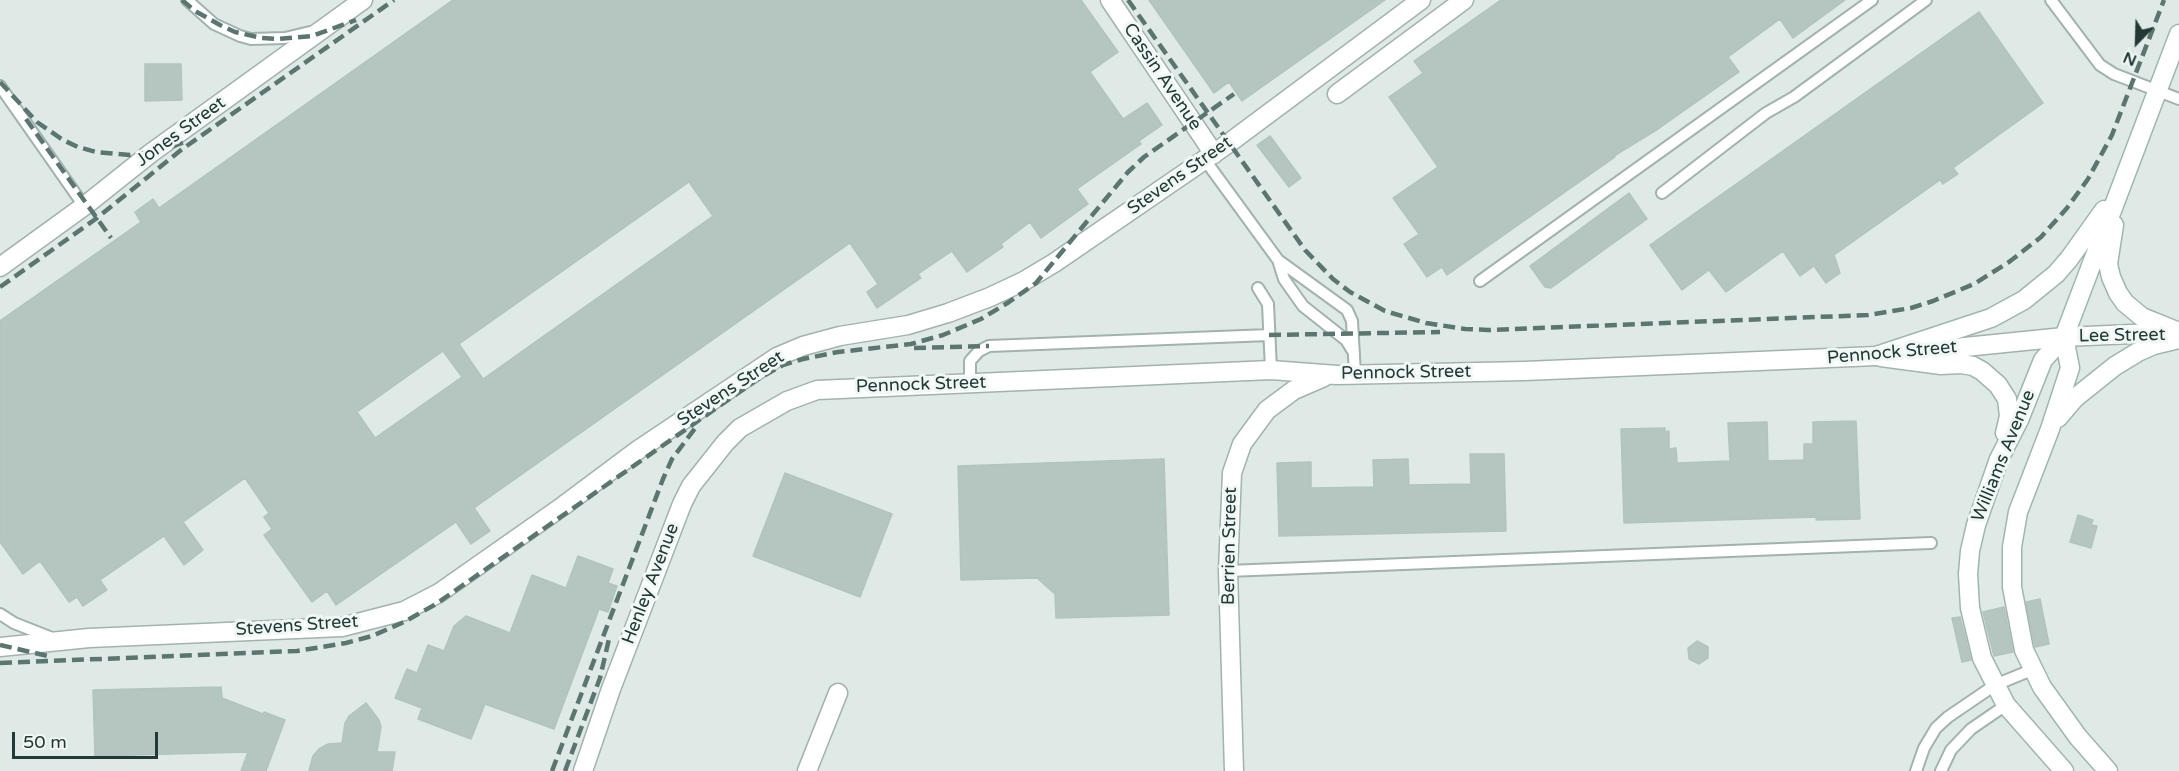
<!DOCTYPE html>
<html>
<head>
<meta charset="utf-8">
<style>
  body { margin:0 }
  #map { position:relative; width:2179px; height:771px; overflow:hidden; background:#dfeae6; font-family:"Varela Round",sans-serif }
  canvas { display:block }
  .north { position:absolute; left:2107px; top:12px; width:60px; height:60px; -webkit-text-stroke:4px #f0f7f4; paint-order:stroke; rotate:203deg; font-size:16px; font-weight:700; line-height:24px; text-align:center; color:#213a36 }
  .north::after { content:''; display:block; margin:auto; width:21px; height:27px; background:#213a36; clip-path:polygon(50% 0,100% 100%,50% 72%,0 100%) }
  .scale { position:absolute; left:12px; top:732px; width:146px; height:27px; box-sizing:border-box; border:3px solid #213a36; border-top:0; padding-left:8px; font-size:18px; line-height:21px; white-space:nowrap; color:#213a36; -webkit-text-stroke:4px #f0f7f4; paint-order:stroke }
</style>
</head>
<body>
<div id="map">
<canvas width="2179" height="771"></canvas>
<div class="north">N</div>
<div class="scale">50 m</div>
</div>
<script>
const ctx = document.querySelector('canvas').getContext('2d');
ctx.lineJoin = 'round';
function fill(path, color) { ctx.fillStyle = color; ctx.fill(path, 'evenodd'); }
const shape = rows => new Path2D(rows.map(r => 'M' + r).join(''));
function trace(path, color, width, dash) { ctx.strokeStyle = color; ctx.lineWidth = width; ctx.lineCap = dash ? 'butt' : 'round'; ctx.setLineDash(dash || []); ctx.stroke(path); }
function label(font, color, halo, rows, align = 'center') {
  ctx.font = font + ' "Varela Round",sans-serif'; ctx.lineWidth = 6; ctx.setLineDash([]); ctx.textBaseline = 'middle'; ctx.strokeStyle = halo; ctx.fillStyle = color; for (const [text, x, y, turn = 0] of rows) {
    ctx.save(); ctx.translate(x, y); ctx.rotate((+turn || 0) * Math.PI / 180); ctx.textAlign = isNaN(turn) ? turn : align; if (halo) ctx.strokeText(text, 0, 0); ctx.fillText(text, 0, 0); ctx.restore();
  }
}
const building = shape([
  [453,0,1081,0,1118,52,1090,72,1123,119,1147,103,1162,125,1139,141,1141,144,1077,189,1088,204,1041,238,1030,222,1001,244,1003,247,967,272,952,251,918,274,921,278,877,308,867,292,878,284,850,243,474,508,490,531,471,544,456,522,336,605,327,591,312,602,264,535,272,529,264,517,269,513,245,478,183,522,203,550,184,565,164,536,100,580,107,590,83,606,77,597,69,602,40,561,23,574,0,542,0,321,141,222,135,212,153,199,159,208,453,0],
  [689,182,713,216,483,379,459,344,689,182],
  [443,351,462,377,375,438,357,412,443,351],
  [1149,0,1385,0,1242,101,1229,82,1214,93,1149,0],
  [1501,0,1845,0,1793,38,1780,19,1728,57,1739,72,1658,129,1614,156,1615,157,1447,275,1442,267,1427,277,1404,244,1419,234,1393,198,1438,167,1389,97,1423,73,1414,61,1501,0],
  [1979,12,2043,103,1953,168,1958,174,1943,184,1940,180,1834,255,1840,273,1826,283,1814,266,1800,276,1783,251,1726,292,1709,270,1682,290,1650,245,1979,12],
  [145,64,181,64,182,100,145,101,145,64],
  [1270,136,1301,178,1289,187,1257,145,1270,136],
  [1629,193,1647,219,1551,288,1545,287,1530,266,1629,193],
  [1856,421,1860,519,1816,520,1817,517,1624,523,1621,429,1665,428,1665,432,1669,431,1669,449,1676,448,1677,463,1730,461,1728,423,1767,422,1768,461,1804,460,1804,444,1813,444,1813,422,1856,421],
  [1470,454,1504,454,1506,531,1279,536,1277,463,1311,462,1311,488,1374,487,1373,460,1408,459,1409,485,1471,484,1470,454],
  [1164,459,1169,615,1056,618,1055,594,1037,578,961,580,958,466,1164,459],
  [785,473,892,514,860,597,753,556,785,473],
  [2078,515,2093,520,2091,525,2097,526,2091,548,2070,542,2078,515],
  [578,556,613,569,608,583,617,586,608,612,599,609,554,729,485,704,471,739,418,719,422,708,395,698,407,669,417,673,428,645,444,651,454,626,466,616,510,633,532,575,566,588,578,556],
  [2040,599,2049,644,2035,647,2026,602,2040,599],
  [2004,607,2013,652,1994,656,1983,612,2004,607],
  [1960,617,1971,660,1962,662,1952,618,1960,617],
  [1697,641,1708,647,1708,658,1699,664,1689,659,1688,648,1697,641],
  [221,687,222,698,263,714,264,712,285,720,266,771,241,771,248,752,95,756,93,690,221,687],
  [366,703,379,720,381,727,377,752,395,752,392,771,309,771,313,756,319,749,328,744,342,743,345,723,349,716,366,703]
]);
const lane = shape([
  [187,0,214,24,240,36,251,39,285,38,310,32],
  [2051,0,2100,65,2114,74,2179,99],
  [0,86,84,206],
  [1205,160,1278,260],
  [1662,193,1766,113,1794,97,1926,0],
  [1480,281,1872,0],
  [1258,288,1268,304,1271,370],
  [1354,353,1346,340,1303,306,1284,279,1278,260,1347,310,1352,321,1355,374],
  [970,384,970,361,979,351,989,346,1269,335],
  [1228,571,1931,543],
  [0,614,14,623,52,638],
  [1916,771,1924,748,1936,728,1948,717,1995,685,2034,669],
  [1941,771,1951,750,1971,729,2006,705]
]);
const street = shape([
  [1110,0,1214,154],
  [1337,94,1464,0],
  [0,267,87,204,151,153,363,0],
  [0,647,89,638,342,627,404,611,439,593,563,506,638,450,777,357,803,346,840,336,908,325,948,313,990,297,1024,281,1054,263,1229,143,1421,0],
  [583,771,611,689,682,504,691,486,725,443,740,428,787,401,817,390,1271,370,1337,375,1525,371,1876,356,2064,337,2155,333,2179,335],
  [807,771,838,693],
  [1234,771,1228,571,1232,473,1242,444,1267,410,1294,390,1324,377]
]);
const secondary = shape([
  [2114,225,2108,264,2111,277,2118,293,2125,303,2142,317,2179,332],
  [2064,337,2070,368,2050,429,2018,512,2012,547,2012,587,2024,650,2042,687,2078,737,2108,771],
  [1876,356,1991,318,2024,300,2056,274,2069,259,2104,210],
  [1881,357,1941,365,1961,364,1973,366,1982,371,1998,385,2007,399,2009,416,2005,433],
  [2058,418,2075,398,2115,366,2138,352,2154,345,2179,339],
  [2064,771,2006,705,1982,658,1970,608,1968,574,1970,551,1976,525,1999,459,2019,420,2043,360,2064,337,2179,34]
]);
const rail = shape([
  [182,0,195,11,220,25,235,32,262,38,276,39,312,36,356,20],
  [1128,0,1305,250,1333,279,1350,292,1385,311,1426,323,1465,329,1488,330,1868,315,1911,308,1933,301,1974,284,2009,262,2041,237,2067,208,2088,179,2112,135,2164,0],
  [0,82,37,122,63,140,78,147,96,152,130,155,162,150,185,142],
  [26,119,111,238],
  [0,287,97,218,181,150,394,0],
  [1269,335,1440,332],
  [914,348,989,346],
  [0,645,48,656],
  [0,663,297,651,346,643,372,636,404,622,436,604,758,379,783,365,803,359,838,352,911,344,943,335,981,319,1009,302,1036,283,1128,172,1144,157,1234,94],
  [552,771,663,479,672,459,696,427],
  [565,771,600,678,609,639]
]);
const streetNames = [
  ["Cassin Avenue",1162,77,56],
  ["Jones Street",181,132,-36],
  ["Stevens Street",1180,176,-35],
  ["Lee Street",2122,336,-1],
  ["Pennock Street",1892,353,-5],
  ["Pennock Street",1406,373,-1],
  ["Pennock Street",921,385,-2],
  ["Stevens Street",731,389,-33],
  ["Williams Avenue",2004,456,-68],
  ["Berrien Street",1230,546,-89],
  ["Henley Avenue",651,584,-69],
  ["Stevens Street",297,626,-4]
];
fill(building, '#b5c5c0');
trace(building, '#b2c4be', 1.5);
trace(lane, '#a2b2ae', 14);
trace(street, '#a2b2ae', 21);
trace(secondary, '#9fb6b0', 21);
trace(lane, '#fff', 10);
trace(street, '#fff', 18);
trace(secondary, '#fff', 18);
trace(rail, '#5b7671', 4.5, [12, 6]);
label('18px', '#213a36', '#f0f7f4', streetNames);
</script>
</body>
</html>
